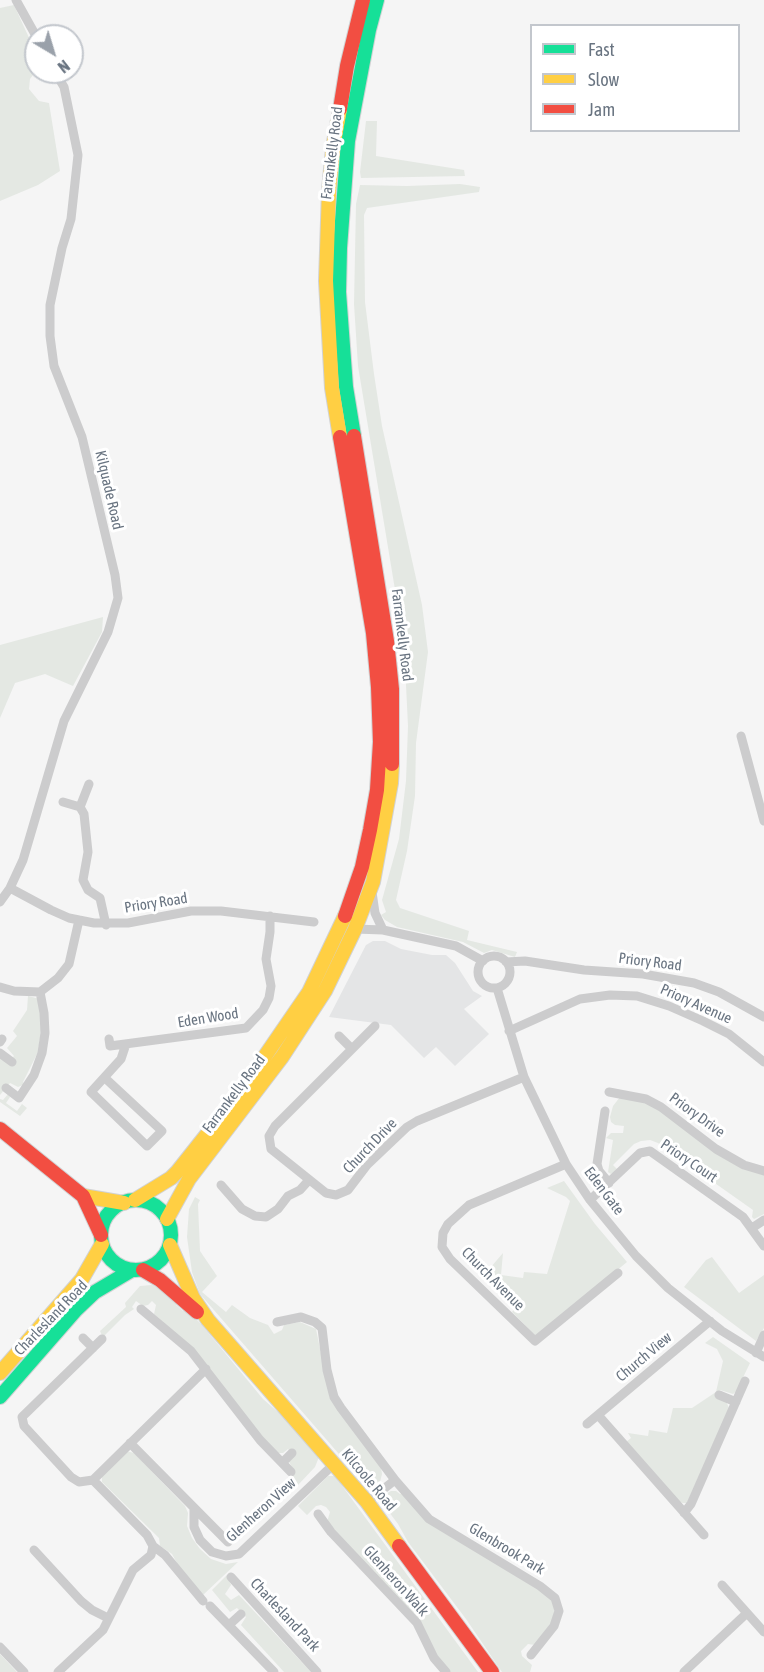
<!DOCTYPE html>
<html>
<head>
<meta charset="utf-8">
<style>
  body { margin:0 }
  #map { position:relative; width:764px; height:1672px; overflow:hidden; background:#f5f5f5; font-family:"Asap Condensed",sans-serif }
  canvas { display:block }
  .legend { position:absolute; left:530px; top:24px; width:210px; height:108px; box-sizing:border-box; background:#fff; border:2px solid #c3c7cd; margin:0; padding:8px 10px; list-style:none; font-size:18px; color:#697481 }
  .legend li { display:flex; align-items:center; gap:12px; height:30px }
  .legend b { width:30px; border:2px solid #c3c7cd }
  .north { position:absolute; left:24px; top:24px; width:60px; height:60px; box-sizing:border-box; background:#fff; border:2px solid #c3c7cd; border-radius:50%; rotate:142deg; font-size:16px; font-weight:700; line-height:24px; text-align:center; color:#697481 }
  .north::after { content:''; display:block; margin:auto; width:21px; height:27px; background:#9aa1aa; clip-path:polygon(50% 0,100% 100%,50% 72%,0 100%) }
</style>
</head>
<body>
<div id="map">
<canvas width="764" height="1672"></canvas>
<ul class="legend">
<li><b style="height:8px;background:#16e098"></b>Fast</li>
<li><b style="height:8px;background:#ffcf43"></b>Slow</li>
<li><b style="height:8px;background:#f24e42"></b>Jam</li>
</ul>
<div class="north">N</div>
</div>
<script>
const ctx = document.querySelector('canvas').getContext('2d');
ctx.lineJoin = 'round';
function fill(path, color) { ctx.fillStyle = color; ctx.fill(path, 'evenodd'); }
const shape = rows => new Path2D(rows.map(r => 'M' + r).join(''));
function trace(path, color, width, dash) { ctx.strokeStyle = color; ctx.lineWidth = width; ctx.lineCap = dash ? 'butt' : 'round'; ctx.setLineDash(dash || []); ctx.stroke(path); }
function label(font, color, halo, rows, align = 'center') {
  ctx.font = font + ' "Asap Condensed",sans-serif'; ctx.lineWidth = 6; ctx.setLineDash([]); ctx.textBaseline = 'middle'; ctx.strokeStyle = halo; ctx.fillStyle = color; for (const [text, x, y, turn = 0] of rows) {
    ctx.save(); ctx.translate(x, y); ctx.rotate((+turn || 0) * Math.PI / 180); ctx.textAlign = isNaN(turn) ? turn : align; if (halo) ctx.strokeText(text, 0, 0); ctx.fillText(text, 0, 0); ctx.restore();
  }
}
const built = shape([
  [373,941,385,941,401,949,432,955,446,955,455,963,473,991,482,996,464,1009,489,1034,455,1066,436,1047,424,1058,391,1025,329,1017,366,945]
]);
const green = shape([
  [14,5,36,53,36,71,30,79,29,89,39,101,49,103,60,171,38,185,0,201,0,8],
  [366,121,377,121,376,156,464,170,465,176,361,178,360,172],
  [460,184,480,187,479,192,367,208,364,215,365,302,374,374,382,426,422,605,428,652,416,743,415,796,407,851,396,900,400,908,469,931,467,940,517,952,515,957,492,950,484,953,463,942,397,927,385,920,381,915,386,912,382,900,399,839,406,781,408,726,404,644,358,366,354,304,356,204,360,185,407,186],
  [103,617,102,632,73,686,45,674,15,683,0,718,0,645],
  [28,996,40,999,41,1031,38,1052,23,1082,25,1084,18,1087,10,1083,0,1095,0,1057,9,1062,14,1056,7,1048,17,1036,13,1031,27,1010],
  [9,1093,10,1097,6,1103,17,1111,22,1104,27,1108,20,1116,0,1102,0,1099,3,1100],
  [620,1097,641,1101,660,1110,764,1174,764,1214,754,1219,752,1217,753,1210,658,1143,650,1140,641,1141,634,1144,613,1165,618,1170,611,1174,608,1172,613,1140,606,1138,611,1133,623,1133,624,1126,615,1125,611,1122,610,1117,613,1106],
  [564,1181,595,1224,627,1262,539,1335,535,1335,512,1312,516,1307,484,1275,503,1253,501,1275,523,1278,524,1272,547,1274,570,1201,566,1197,547,1188],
  [195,1197,200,1200,198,1204,200,1251,217,1276,202,1292,226,1312,232,1305,250,1318,268,1325,274,1334,282,1330,284,1325,300,1322,316,1329,330,1398,381,1467,382,1474,380,1482,372,1486,365,1484,200,1294,192,1272,187,1237,189,1209],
  [712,1257,739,1293,764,1275,764,1328,756,1341,684,1287,706,1260],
  [152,1285,165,1291,178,1302,176,1305,183,1311,186,1309,202,1325,263,1399,287,1420,319,1457,315,1467,298,1485,289,1476,294,1470,289,1462,292,1453,288,1449,283,1453,277,1453,269,1446,193,1350,154,1314,156,1305,152,1301,148,1305,143,1306,136,1301,132,1307,134,1309,125,1315,105,1335,104,1340,100,1331,126,1307,125,1303,140,1286],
  [713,1337,750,1363,736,1392,733,1394,720,1390,717,1397,726,1401,729,1408,687,1503,683,1503,680,1502,626,1442,631,1438,628,1433,648,1436,649,1430,667,1433,673,1408,692,1408,716,1392,723,1361,717,1349,705,1343],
  [126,1451,134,1453,185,1506,188,1513,187,1526,192,1538,200,1549,211,1559,226,1564,238,1562,203,1595,179,1567,172,1554,160,1546,159,1538,102,1482,102,1475],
  [328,1476,335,1476,478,1672,449,1672,435,1657,414,1615,327,1522,330,1512,326,1507,321,1505,316,1506,307,1515,298,1506],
  [391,1491,396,1491,400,1494,403,1493,415,1509,553,1599,555,1617,535,1645,528,1644,521,1651,522,1656,532,1665,530,1672,502,1672,466,1619,408,1542,398,1524,386,1508,382,1499,384,1495],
  [227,1575,231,1585,225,1594,231,1600,239,1595,311,1672,284,1672,241,1625,246,1617,237,1608,230,1612,212,1590],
  [0,1654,17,1672,0,1672]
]);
const street = shape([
  [16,0,36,36],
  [741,736,764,821],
  [89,784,80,807,84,814,88,852,83,880,88,890,100,898,106,925],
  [63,802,80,807],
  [10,888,51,910,69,918,94,923,128,923,191,911,221,911,314,922],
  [372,892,375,913,383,930],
  [0,902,10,888,23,860,64,721,108,632,118,598,115,575,82,437,54,366,50,336,50,305,62,248,71,219,78,155,64,87,55,72],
  [355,929,383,930,456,946,483,961],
  '478 972a16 16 0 1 1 32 0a16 16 0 1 1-32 0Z',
  [506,962,525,961,584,970,643,974,694,983,719,992,764,1017],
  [0,987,14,991,40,992,58,978,69,964,79,920],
  [497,988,524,1077,566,1164,590,1200,636,1256,668,1288,722,1331,764,1357],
  [375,1026,275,1126,269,1136,271,1149,326,1193,336,1195,348,1190,367,1165,407,1127,417,1121,524,1077],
  [509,1031,580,999,610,995,637,996,669,1006,703,1021,729,1034,764,1062],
  [339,1036,352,1049],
  [109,1039,110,1046,246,1028,263,1010,269,998,271,986,266,959,270,932,270,916],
  [0,1042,2,1039],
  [0,1053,12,1062],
  [105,1078,162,1131,147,1146,91,1092,121,1059,126,1044],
  [6,1088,19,1098,34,1075,42,1053,45,1033,44,1013,40,992],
  [609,1092,646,1099,661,1107,716,1149,744,1165,764,1171],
  [605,1111,597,1164,599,1171,609,1183],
  [566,1164,469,1205,448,1224,443,1233,442,1247,450,1259,535,1341,618,1273],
  [221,1185,242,1209,255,1216,266,1217,278,1209,288,1196,300,1190,309,1180],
  [590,1200,640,1153,650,1151,743,1217,764,1246],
  [752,1228,764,1220],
  [141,1309,191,1351,260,1440,291,1472],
  [277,1322,301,1317,315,1322,322,1328,327,1370,334,1397,341,1408,395,1480,429,1519,540,1586,555,1598,559,1611,554,1626,531,1655],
  [83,1338,93,1348],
  [102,1339,22,1417,24,1426,71,1477,79,1482,93,1480,206,1369],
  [756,1353,764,1335],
  [719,1395,736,1402],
  [598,1415,704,1535],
  [587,1424,710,1321],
  [130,1443,228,1542],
  [283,1462,292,1453],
  [93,1480,147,1535,153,1546,165,1555,203,1601],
  [367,1502,395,1480],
  [194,1509,194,1527,200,1540,212,1552,226,1556,239,1554,334,1464],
  [684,1513,691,1504,745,1381],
  [318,1514,331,1532,417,1623,434,1658,446,1672],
  [34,1550,81,1601,92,1610,108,1618],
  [231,1577,317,1672],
  [722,1585,764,1632],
  [210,1606,274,1672],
  [229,1625,241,1614],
  [0,1647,24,1672],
  [58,1672,103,1630,133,1570,151,1555,153,1546],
  [684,1672,747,1613]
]);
const fast = shape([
  [354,436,346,387,339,292,340,248,348,141,369,30,377,0],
  '101 1235a35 35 0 1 1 70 0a35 35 0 1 1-70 0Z',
  [0,1397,76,1310,95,1292,132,1270]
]);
const slow = shape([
  [340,109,333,148,329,190,326,281,332,388,340,437],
  [83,1196,124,1203],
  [135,1200,171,1178,177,1172,239,1094,309,992,345,916],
  [167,1219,189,1179,282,1057,325,991,355,929,373,882,391,783,392,764],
  [170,1245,193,1298,208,1320,367,1502,399,1546],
  [0,1373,82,1279,102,1244]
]);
const jam = shape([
  [340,109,347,66,363,0],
  [354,436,387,641,392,689,392,764],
  [340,437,373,633,378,687,380,742,377,790,370,830,362,867,345,916],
  [0,1129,83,1196,101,1235],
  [143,1270,160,1280,197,1312],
  [399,1546,492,1672]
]);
const streetNames = [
  ["Farrankelly Road",332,153,-83],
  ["Kilquade Road",109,490,77],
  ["Farrankelly Road",402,635,83],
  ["Priory Road",156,903,-9],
  ["Priory Road",650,962,7],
  ["Priory Avenue",696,1004,24],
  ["Eden Wood",208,1018,-9],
  ["Farrankelly Road",234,1094,-53],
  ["Priory Drive",697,1115,36],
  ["Church Drive",370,1146,-46],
  ["Priory Court",689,1161,34],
  ["Eden Gate",604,1191,53],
  ["Church Avenue",493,1279,45],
  ["Charlesland Road",51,1318,-46],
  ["Church View",644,1357,-40],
  ["Kilcoole Road",369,1480,50],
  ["Glenheron View",261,1510,-42],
  ["Glenbrook Park",507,1549,31],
  ["Glenheron Walk",396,1581,48],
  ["Charlesland Park",285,1615,47]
];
fill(built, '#e4e5e6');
fill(green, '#e4e8e3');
trace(fast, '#d1d2d3', 16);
trace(slow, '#d1d2d3', 16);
trace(jam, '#d1d2d3', 16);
trace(street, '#cccccd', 9);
trace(fast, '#16e098', 14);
trace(slow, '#ffcf43', 14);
trace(jam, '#f24e42', 14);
label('15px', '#697481', '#fff', streetNames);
</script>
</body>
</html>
